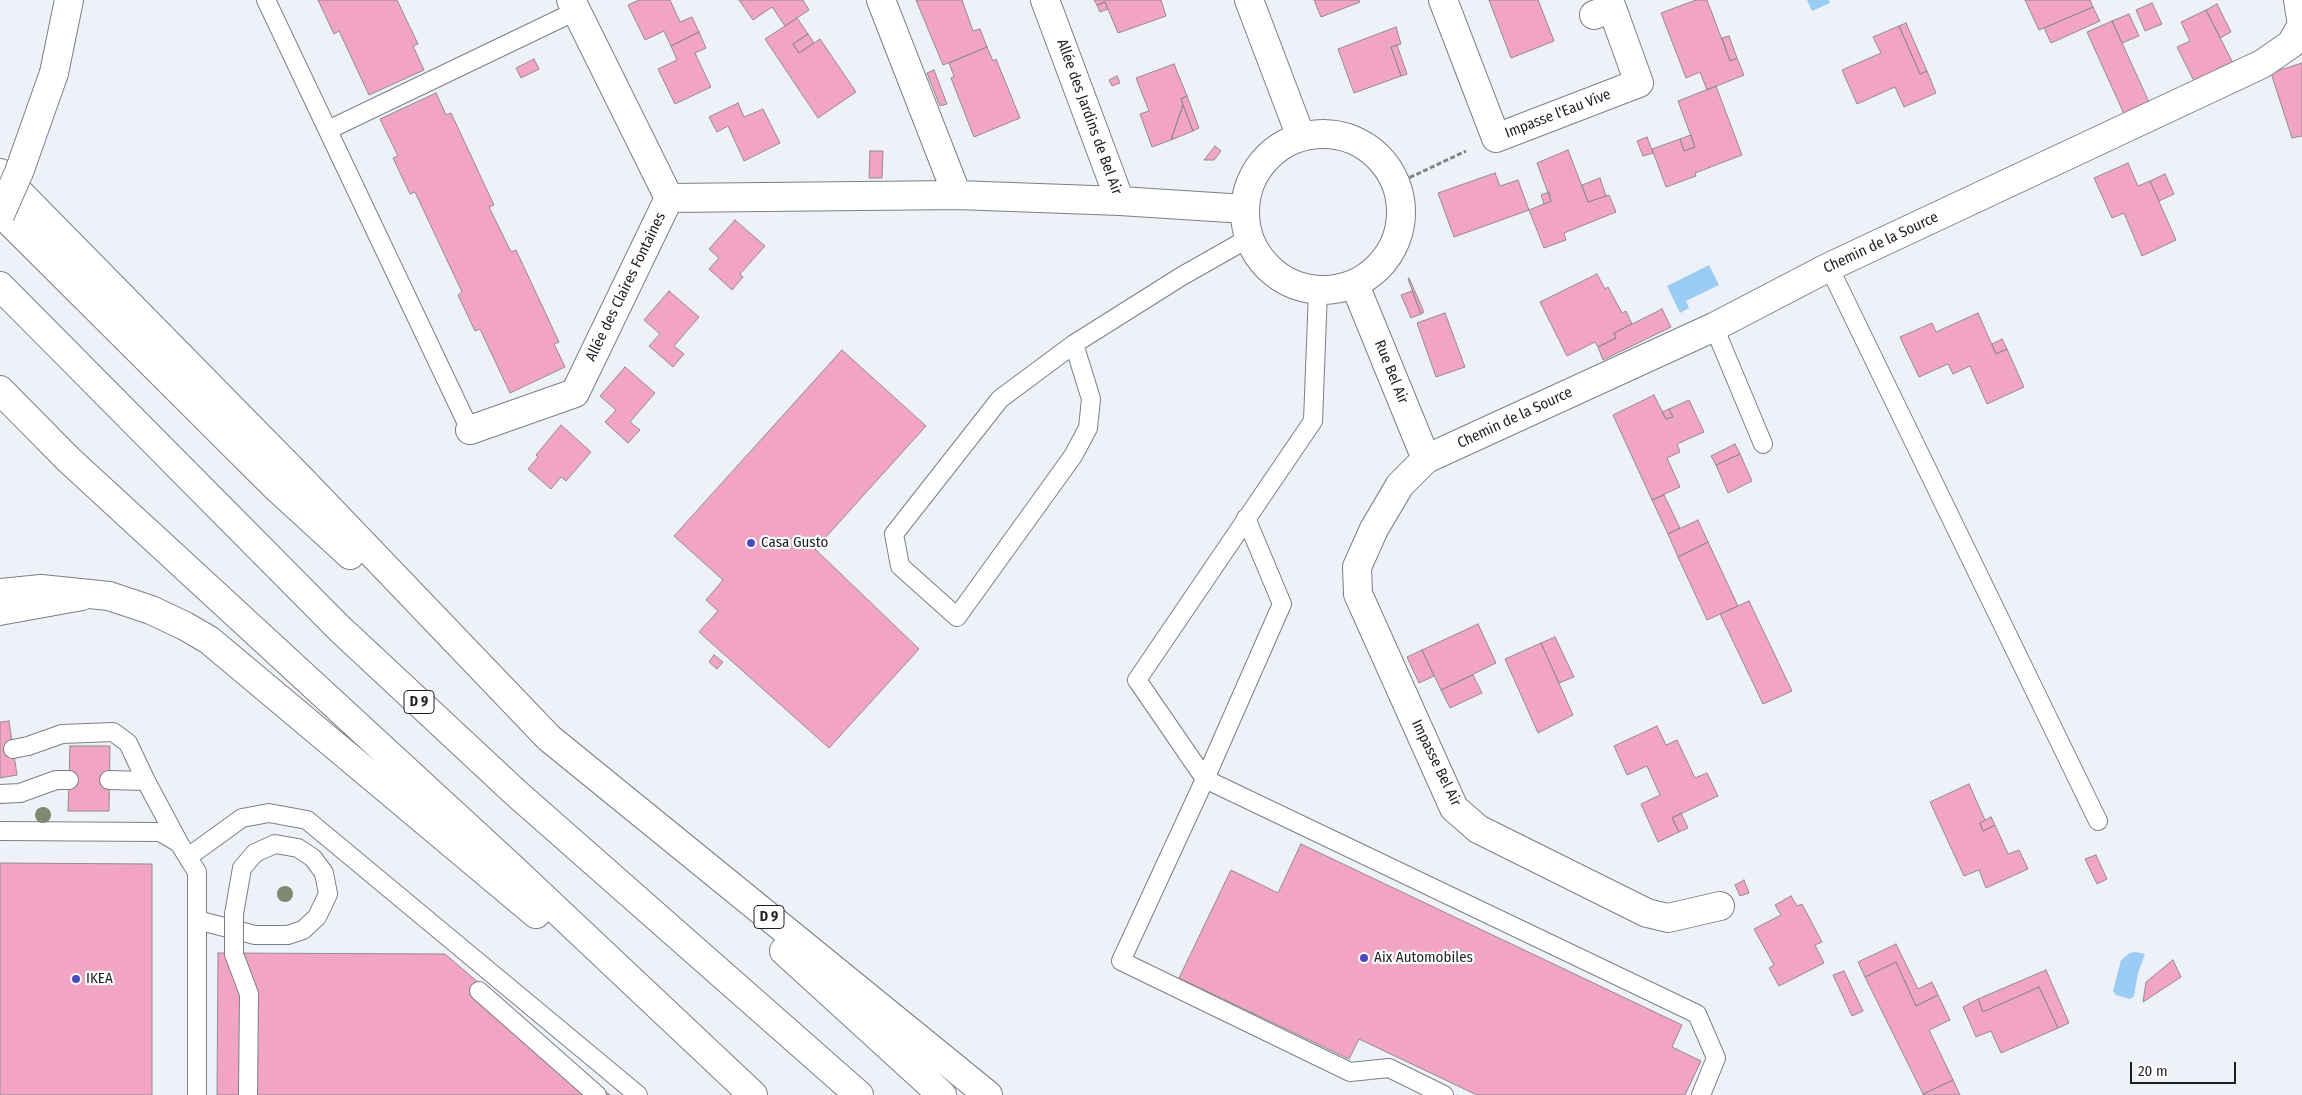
<!DOCTYPE html>
<html>
<head>
<meta charset="utf-8">
<style>
  body { margin:0 }
  #map { position:relative; width:2302px; height:1095px; overflow:hidden; background:#eef2f8; font-family:"Fira Sans Condensed",sans-serif }
  canvas { display:block }
  .scale { position:absolute; left:2130px; top:1062px; width:106px; height:22px; box-sizing:border-box; border:2px solid #1d1f21; border-top:0; padding-left:6px; font-size:15px; line-height:18px; white-space:nowrap; color:#1d1f21; -webkit-text-stroke:4px #fff; paint-order:stroke }
</style>
</head>
<body>
<div id="map">
<canvas width="2302" height="1095"></canvas>
<div class="scale">20 m</div>
</div>
<script>
const ctx = document.querySelector('canvas').getContext('2d');
ctx.lineJoin = 'round';
function fill(path, color) { ctx.fillStyle = color; ctx.fill(path, 'evenodd'); }
const shape = rows => new Path2D(rows.map(r => 'M' + r).join(''));
function trace(path, color, width, dash) { ctx.strokeStyle = color; ctx.lineWidth = width; ctx.lineCap = dash ? 'butt' : 'round'; ctx.setLineDash(dash || []); ctx.stroke(path); }
function label(font, color, halo, rows, align = 'center') {
  ctx.font = font + ' "Fira Sans Condensed",sans-serif'; ctx.lineWidth = 4.5; ctx.setLineDash([]); ctx.textBaseline = 'middle'; ctx.strokeStyle = halo; ctx.fillStyle = color; for (const [text, x, y, turn = 0] of rows) {
    ctx.save(); ctx.translate(x, y); ctx.rotate((+turn || 0) * Math.PI / 180); ctx.textAlign = isNaN(turn) ? turn : align; if (halo) ctx.strokeText(text, 0, 0); ctx.fillText(text, 0, 0); ctx.restore();
  }
}
const water = shape([
  [1807,0,1829,0,1830,3,1812,11],
  [1709,265,1719,285,1686,301,1689,308,1680,313,1667,286],
  [2136,952,2145,954,2138,973,2134,996,2130,999,2116,995,2113,991,2121,960,2130,953]
]);
const building = shape([
  [318,0,397,0,418,44,413,46,424,70,369,95,339,31,334,34,318,0],
  [639,0,670,0,680,22,692,17,699,32,671,46,664,31,645,40,628,5,639,0],
  [739,0,803,0,809,10,785,26,772,7,753,20,739,0],
  [916,0,962,0,973,31,980,29,987,47,943,65,916,0],
  [1094,0,1161,0,1166,16,1118,33,1105,2,1097,5,1094,0],
  [1314,0,1359,0,1360,2,1321,17,1314,0],
  [1489,0,1538,0,1554,41,1511,58,1489,0],
  [1696,0,1707,0,1730,61,1737,58,1744,75,1707,90,1700,72,1686,78,1661,13,1696,0],
  [2025,0,2090,0,2093,7,2039,30,2025,0],
  [1105,2,1108,9,1100,12,1097,5,1105,2],
  [2152,3,2162,24,2145,31,2136,10,2152,3],
  [2217,4,2231,32,2220,38,2206,10,2217,4],
  [2093,7,2100,21,2051,43,2044,28,2093,7],
  [2206,10,2234,65,2195,83,2177,47,2190,41,2181,22,2206,10],
  [2129,14,2139,36,2122,43,2112,21,2129,14],
  [797,18,808,34,793,44,799,53,820,39,856,92,818,118,765,39,797,18],
  [2112,21,2149,102,2124,114,2087,32,2112,21],
  [1906,23,1927,71,1920,74,1899,26,1906,23],
  [1899,26,1920,74,1927,71,1936,93,1904,107,1895,87,1857,104,1842,70,1881,53,1873,37,1899,26],
  [1396,27,1401,44,1391,47,1401,76,1354,93,1338,49,1396,27],
  [699,32,706,48,695,53,711,87,675,104,658,69,677,60,671,46,699,32],
  [808,34,814,43,799,53,793,44,808,34],
  [1729,36,1737,58,1730,61,1722,38,1729,36],
  [1397,45,1407,74,1401,76,1391,47,1397,45],
  [987,47,993,61,996,59,1020,118,974,137,951,78,954,76,949,63,987,47],
  [534,59,539,69,521,78,516,68,534,59],
  [2302,63,2302,136,2292,138,2271,73,2302,63],
  [1174,64,1187,96,1181,99,1183,105,1171,140,1152,147,1140,114,1149,111,1136,78,1174,64],
  [934,70,947,104,940,106,927,73,934,70],
  [1117,76,1120,83,1112,86,1109,80,1117,76],
  [1716,86,1742,155,1695,173,1696,176,1666,187,1652,149,1680,139,1684,151,1695,147,1678,101,1716,86],
  [436,93,446,115,451,113,494,205,489,207,511,252,516,250,559,342,554,344,565,367,510,393,480,329,475,331,458,295,462,292,415,192,410,194,393,158,398,156,380,119,436,93],
  [1187,96,1199,128,1193,131,1181,99,1187,96],
  [738,103,744,117,763,109,780,143,744,161,728,126,717,132,709,117,738,103],
  [1183,105,1193,131,1171,140,1183,105],
  [1691,135,1695,147,1684,151,1680,139,1691,135],
  [1647,137,1653,153,1643,156,1637,141,1647,137],
  [1215,146,1221,151,1214,160,1204,160,1215,146],
  [1568,150,1588,202,1609,195,1616,212,1564,233,1566,240,1544,248,1529,210,1551,201,1537,163,1568,150],
  [870,151,883,151,882,178,869,178,870,151],
  [2128,163,2138,186,2150,181,2176,240,2142,256,2124,213,2112,218,2094,178,2128,163],
  [1495,173,1500,186,1518,180,1529,210,1454,237,1438,193,1495,173],
  [2165,174,2174,194,2159,201,2150,181,2165,174],
  [1600,178,1606,196,1588,202,1582,185,1600,178],
  [1549,192,1551,201,1544,204,1541,195,1549,192],
  [735,220,765,246,740,274,743,277,732,290,709,269,719,258,709,249,735,220],
  [1597,274,1605,289,1608,287,1622,313,1626,311,1632,324,1614,333,1616,338,1598,347,1595,342,1567,356,1540,302,1597,274],
  [1409,278,1424,312,1421,314,1408,279,1409,278],
  [669,291,699,317,674,346,684,354,673,367,649,346,660,334,644,320,669,291],
  [1412,291,1421,314,1411,318,1401,295,1412,291],
  [1662,309,1671,327,1603,360,1598,347,1616,338,1614,333,1662,309],
  [1445,313,1465,367,1436,377,1417,323,1445,313],
  [1978,313,1996,354,2007,349,2024,387,1987,404,1970,366,1953,374,1948,364,1919,377,1900,337,1932,323,1936,332,1978,313],
  [2002,339,2007,349,1996,354,1992,344,2002,339],
  [842,350,926,426,815,549,919,649,829,748,699,632,718,611,706,600,723,580,674,536,842,350],
  [625,367,655,393,630,422,640,430,628,443,605,422,616,410,600,396,625,367],
  [1654,395,1666,419,1673,417,1669,409,1689,400,1704,432,1677,444,1680,452,1667,458,1680,487,1652,500,1613,415,1654,395],
  [1669,409,1673,417,1666,419,1662,412,1669,409],
  [561,425,591,452,566,481,561,477,551,489,528,469,538,457,536,455,561,425],
  [1735,444,1740,454,1716,465,1711,456,1735,444],
  [1740,454,1752,481,1728,493,1716,465,1740,454],
  [1664,495,1680,528,1668,534,1652,500,1664,495],
  [1698,520,1708,542,1678,557,1668,534,1698,520],
  [1708,542,1738,606,1707,620,1678,557,1708,542],
  [1749,601,1792,691,1763,704,1720,614,1749,601],
  [1478,624,1496,663,1441,690,1422,650,1478,624],
  [1555,637,1574,677,1559,683,1541,643,1555,637],
  [1541,643,1573,715,1538,733,1505,659,1541,643],
  [1422,650,1434,676,1419,683,1407,657,1422,650],
  [714,655,723,662,717,669,709,662,714,655],
  [1473,675,1482,693,1450,708,1441,690,1473,675],
  [9,721,17,775,0,778,0,722,9,721],
  [1657,726,1666,745,1677,740,1695,778,1707,773,1718,796,1672,818,1679,832,1658,842,1641,804,1660,795,1647,766,1627,775,1614,746,1657,726],
  [70,746,110,746,109,811,68,811,70,746],
  [1969,784,1985,820,1980,823,1983,831,1995,825,2008,854,2019,850,2028,869,1986,888,1979,870,1964,876,1930,802,1969,784],
  [1681,813,1688,828,1679,832,1672,818,1681,813],
  [1991,817,1995,825,1983,831,1980,823,1991,817],
  [1301,844,1682,1025,1672,1047,1701,1061,1685,1095,1477,1095,1359,1039,1349,1059,1179,978,1231,870,1278,893,1301,844],
  [2096,855,2107,879,2097,884,2085,859,2096,855],
  [0,863,152,864,152,1095,0,1095,0,863],
  [1744,880,1749,893,1740,896,1735,885,1744,880],
  [1791,896,1797,906,1802,904,1822,942,1815,945,1824,963,1779,986,1769,968,1774,965,1754,929,1781,915,1775,905,1791,896],
  [1896,944,1918,989,1932,982,1938,995,1916,1006,1896,962,1865,977,1858,962,1896,944],
  [218,953,445,954,610,1095,217,1095,218,953],
  [2173,960,2181,977,2143,1002,2146,982,2173,960],
  [1896,962,1916,1006,1938,995,1950,1020,1929,1030,1953,1080,1923,1094,1865,977,1896,962],
  [2046,970,2069,1023,2058,1028,2039,987,1983,1012,1978,999,2046,970],
  [1844,971,1863,1011,1852,1016,1833,975,1844,971],
  [2039,987,2058,1028,2001,1053,1991,1031,1976,1037,1963,1007,1978,999,1983,1012,2039,987],
  [1953,1080,1960,1095,1924,1095,1923,1094,1953,1080]
]);
const path = shape([
  [1396,184,1466,151]
]);
const service = shape([
  [266,0,470,430],
  [328,130,576,11],
  [1829,267,2098,821],
  [1318,291,1313,421,1137,680,1205,779,1697,1014,1716,1058,1701,1095],
  [1714,327,1763,444],
  [1074,344,1091,399,1088,428,1073,456,957,617,900,566,894,534,1000,399,1074,344,1182,276,1249,238],
  [1246,518,1282,604,1205,779,1121,961,1350,1072,1389,1068,1444,1095],
  [0,616,83,601],
  [13,749,28,746,62,734,113,732,128,743,146,781],
  [109,780,146,781,179,843],
  [0,794,20,793,56,780,69,780],
  [0,831,160,832,179,843,197,872,197,1095],
  [188,857,242,818,269,813,307,820,638,1095],
  [197,920,255,935,288,935,303,930,317,917,328,894,324,873,313,858,298,848,275,844,255,853,242,868,234,914],
  [234,954,249,994,248,1095],
  [479,991,597,1095]
]);
const minor = shape([
  [881,0,957,195],
  [1045,0,1120,201,1245,209],
  [1249,0,1301,137],
  [1443,0,1496,138,1639,83,1612,8,1594,15],
  '1245 212a78 78 0 1 1 156 0a78 78 0 1 1-156 0Z',
  [669,198,957,195,1120,201],
  [1355,285,1426,459],
  [470,430,575,393,669,198,571,0],
  [1720,906,1668,918,1647,913,1478,829,1454,808,1358,594,1357,567,1374,529,1400,485,1426,459,1714,327,1829,267,2262,64,2291,44,2302,25,2298,0]
]);
const secondary = shape([
  [54,73,69,0]
]);
const trunk = shape([
  [0,173,299,477,549,738,988,1095],
  [0,212,278,489,350,555],
  [0,286,340,629,516,793,859,1095],
  [0,390,68,459,511,867,753,1095],
  [0,593,41,589,109,596,151,610,185,626,209,640,536,914],
  [784,951,942,1095]
]);
const serviceBridge = shape([
  [234,954,234,914]
]);
const secondaryBridge = shape([
  [0,215,19,172,54,73]
]);
const trees = [
  [43,815],
  [285,894]
];
const markers = [
  [751,543,5,"#4a4ac0"],
  [1364,958,5,"#4a4ac0"],
  [76,979,5,"#4a4ac0"]
];
const shields = [
  [419,702,30],
  [769,917,30]
];
const shieldNames = [
  ["D 9",419,702],
  ["D 9",769,917]
];
const streetNames = [
  ["Impasse l'Eau Vive",1558,114,-21],
  ["Allée des Jardins de Bel Air",1089,117,70],
  ["Chemin de la Source",1881,243,-25],
  ["Allée des Claires Fontaines",626,287,-64],
  ["Rue Bel Air",1391,372,68],
  ["Chemin de la Source",1515,418,-25],
  ["Impasse Bel Air",1436,763,64]
];
const poiNames = [
  ["Casa Gusto",761,543],
  ["Aix Automobiles",1374,958],
  ["IKEA",86,979]
];
fill(water, '#9accf4');
fill(building, '#f1a5c2');
trace(building, '#938b8e', 1);
trace(service, '#7c7f85', 20);
trace(minor, '#7c7f85', 30);
trace(secondary, '#7c7f85', 30);
trace(trunk, '#7c7f85', 30);
trace(path, '#818488', 3, [5, 2.5]);
trace(service, '#fff', 18);
trace(minor, '#fff', 28);
trace(secondary, '#fff', 28);
trace(trunk, '#fff', 28);
trace(serviceBridge, '#7c7f85', 20, []);
trace(secondaryBridge, '#7c7f85', 30, []);
trace(serviceBridge, '#fff', 18);
trace(secondaryBridge, '#fff', 28);
ctx.fillStyle = '#7e8a70';
for (const [x, y] of trees) { ctx.beginPath(); ctx.arc(x, y, 8, 0, 2 * Math.PI); ctx.fill(); }
for (const [x, y, r, color] of markers) { const dot = new Path2D(); dot.arc(x, y, r, 0, 2 * Math.PI); ctx.fillStyle = color; ctx.fill(dot); trace(dot, '#fff', 2); }
for (const [x, y, w] of shields) { const box = new Path2D(); box.roundRect(x - w / 2, y - 11.5, w, 23, 4); ctx.fillStyle = '#fff'; ctx.fill(box); trace(box, '#1d1f21', 1); }
label('bold 14px', '#1d1f21', null, shieldNames);
label('15px', '#1d1f21', '#fff', streetNames);
label('15px', '#1d1f21', '#fff', poiNames, 'left');
</script>
</body>
</html>
